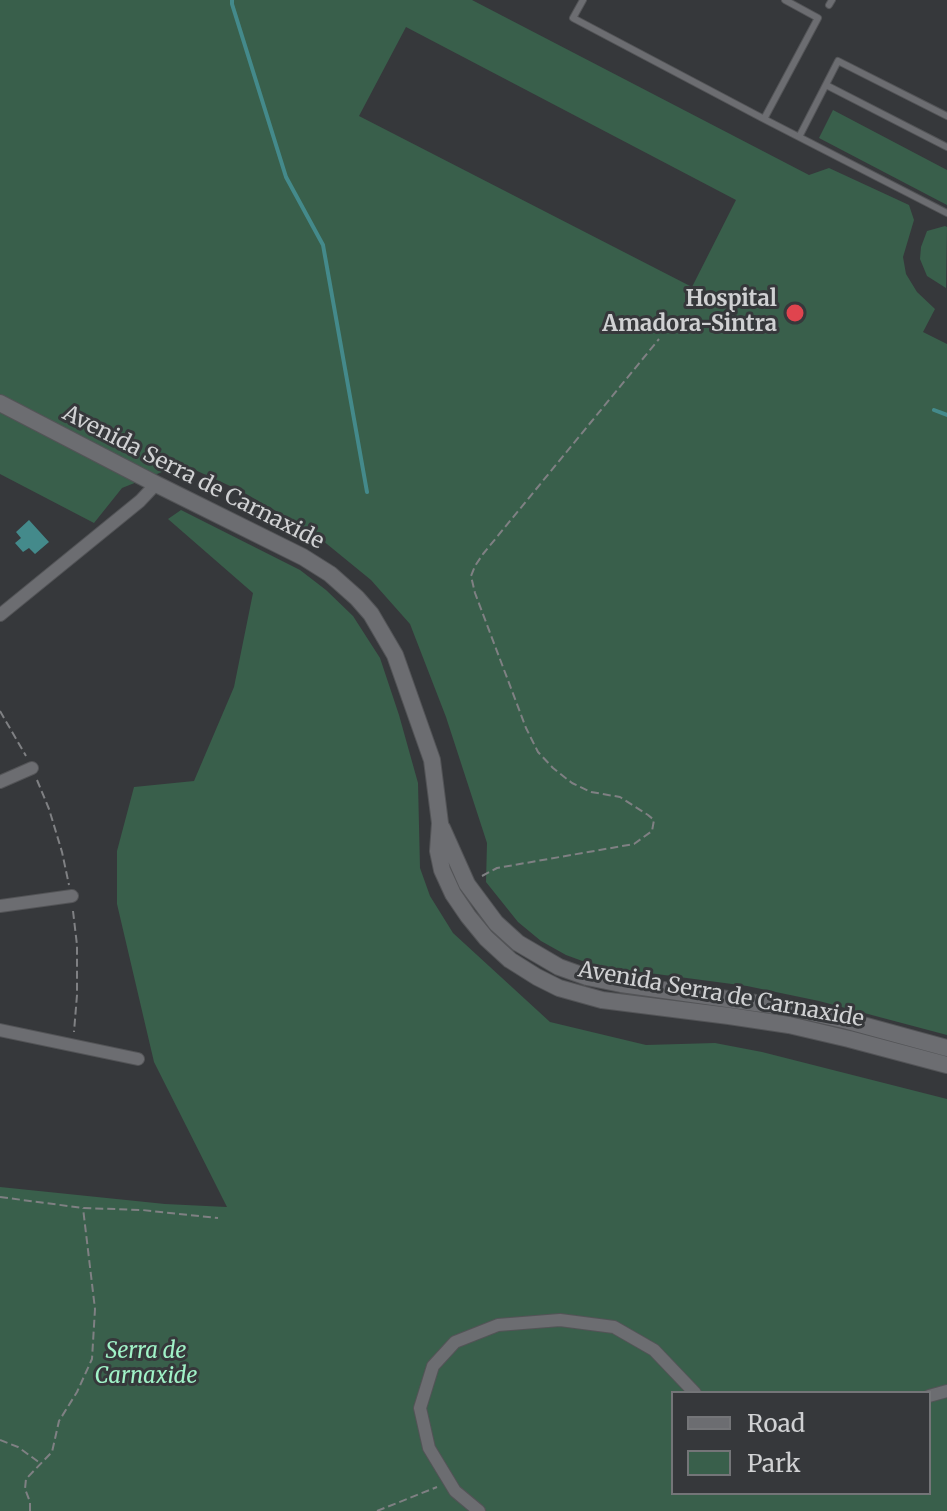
<!DOCTYPE html>
<html>
<head>
<meta charset="utf-8">
<style>
  body { margin:0 }
  #map { position:relative; width:947px; height:1511px; overflow:hidden; background:#36383b; font-family:Merriweather,serif }
  canvas { display:block }
  .legend { position:absolute; left:671px; top:1391px; width:260px; height:104px; box-sizing:border-box; background:#36383b; border:2px solid #747578; margin:0; padding:10px 14px; list-style:none; font-size:24px; color:#d0d1d3 }
  .legend li { display:flex; align-items:center; gap:16px; height:40px }
  .legend b { width:40px; border:2px solid #747578 }
</style>
</head>
<body>
<div id="map">
<canvas width="947" height="1511"></canvas>
<ul class="legend">
<li><b style="height:10px;background:#6c6d71"></b>Road</li>
<li><b style="height:22px;background:#395f4b"></b>Park</li>
</ul>
</div>
<script>
const ctx = document.querySelector('canvas').getContext('2d');
ctx.lineJoin = 'round';
function fill(path, color) { ctx.fillStyle = color; ctx.fill(path, 'evenodd'); }
const shape = rows => new Path2D(rows.map(r => 'M' + r).join(''));
function trace(path, color, width, dash) { ctx.strokeStyle = color; ctx.lineWidth = width; ctx.lineCap = dash ? 'butt' : 'round'; ctx.setLineDash(dash || []); ctx.stroke(path); }
function label(font, color, halo, rows, align = 'center') {
  ctx.font = font + ' Merriweather,serif'; ctx.lineWidth = 6; ctx.setLineDash([]); ctx.textBaseline = 'middle'; ctx.strokeStyle = halo; ctx.fillStyle = color; for (const [text, x, y, turn = 0] of rows) {
    ctx.save(); ctx.translate(x, y); ctx.rotate((+turn || 0) * Math.PI / 180); ctx.textAlign = isNaN(turn) ? turn : align; if (halo) ctx.strokeText(text, 0, 0); ctx.fillText(text, 0, 0); ctx.restore();
  }
}
const green = shape([
  [0,0,472,0,809,175,829,168,909,205,914,220,903,257,906,274,917,292,935,309,923,332,947,344,947,1035,819,1001,747,986,596,966,566,955,541,941,518,922,486,882,487,843,446,717,410,624,371,580,311,531,241,491,182,464,122,488,94,523,0,474],
  [406,27,736,200,692,287,359,116],
  [833,110,947,170,947,205,819,138],
  [945,226,947,227,946,288,927,276,920,259,921,247,927,231],
  [181,510,300,570,326,590,353,616,380,658,399,715,418,783,420,868,430,896,453,933,550,1022,646,1045,715,1043,762,1052,947,1099,947,1511,0,1511,0,1187,165,1204,227,1207,154,1062,117,904,117,851,134,787,194,781,234,687,253,593,168,519],
  [673,1393,929,1393,929,1493,673,1493]
]);
const water = shape([
  [29,520,49,542,35,554,29,548,23,552,15,543,21,538,16,532]
]);
const stream = shape([
  [232,0,232,4,286,177,323,245,367,492],
  [934,410,947,415]
]);
const path = shape([
  [0,711,26,756],
  [37,780,49,809,62,852,69,885],
  [482,876,497,868,634,844,652,831,654,820,648,815,620,797,591,792,572,783,553,768,538,752,526,728,475,593,471,576,475,566,483,554,659,339],
  [73,911,77,945,77,995,74,1032],
  [0,1197,83,1208,142,1210,218,1218],
  [0,1440,18,1447,40,1463],
  [30,1511,30,1502,25,1489,26,1479,52,1452,59,1421,77,1392,92,1359,95,1309,83,1208],
  [377,1511,437,1487]
]);
const service = shape([
  [583,0,573,18,764,119,947,213],
  [829,5,832,0],
  [826,85,947,147],
  [764,119,818,18,785,0],
  [799,137,838,61,947,116]
]);
const minor = shape([
  [0,615,140,501,156,484],
  [0,782,32,768],
  [0,906,72,896],
  [0,1030,138,1059],
  [929,1396,947,1391],
  [479,1511,455,1491,429,1448,420,1408,433,1366,455,1342,498,1325,560,1320,614,1327,654,1350,695,1393]
]);
const tertiary = shape([
  [0,403,156,484,303,557,330,574,357,598,371,614,395,655,432,760,440,823,438,851,442,870,453,894,468,916,486,938,510,960,537,977,559,988,602,1000,729,1016,789,1025,849,1039,947,1065],
  [442,828,467,884,496,923,518,943,559,967,587,977,621,984,791,1008,848,1021,947,1048]
]);
const markers = [
  [795,313,10,"#e0444e"]
];
const poiNames = [
  ["Hospital",777,300],
  ["Amadora-Sintra",777,325]
];
const streetNames = [
  ["Avenida Serra de Carnaxide",193,478,27],
  ["Avenida Serra de Carnaxide",721,995,10]
];
const parkNames = [
  ["Serra de",146,1352],
  ["Carnaxide",146,1377]
];
fill(green, '#395f4b');
fill(water, '#448a8b');
trace(stream, '#448a8b', 4);
trace(service, '#535457', 8);
trace(minor, '#535457', 14);
trace(tertiary, '#535457', 18);
trace(path, '#7f8083', 2, [8, 4]);
trace(service, '#6c6d71', 6);
trace(minor, '#6c6d71', 12);
trace(tertiary, '#6c6d71', 16);
for (const [x, y, r, color] of markers) { const dot = new Path2D(); dot.arc(x, y, r, 0, 2 * Math.PI); ctx.fillStyle = color; ctx.fill(dot); trace(dot, '#36383b', 3); }
label('bold 22px', '#d0d1d3', '#36383b', poiNames, 'right');
label('22px', '#d0d1d3', '#36383b', streetNames);
label('italic 22px', '#a0f2c7', '#36383b', parkNames);
</script>
</body>
</html>
